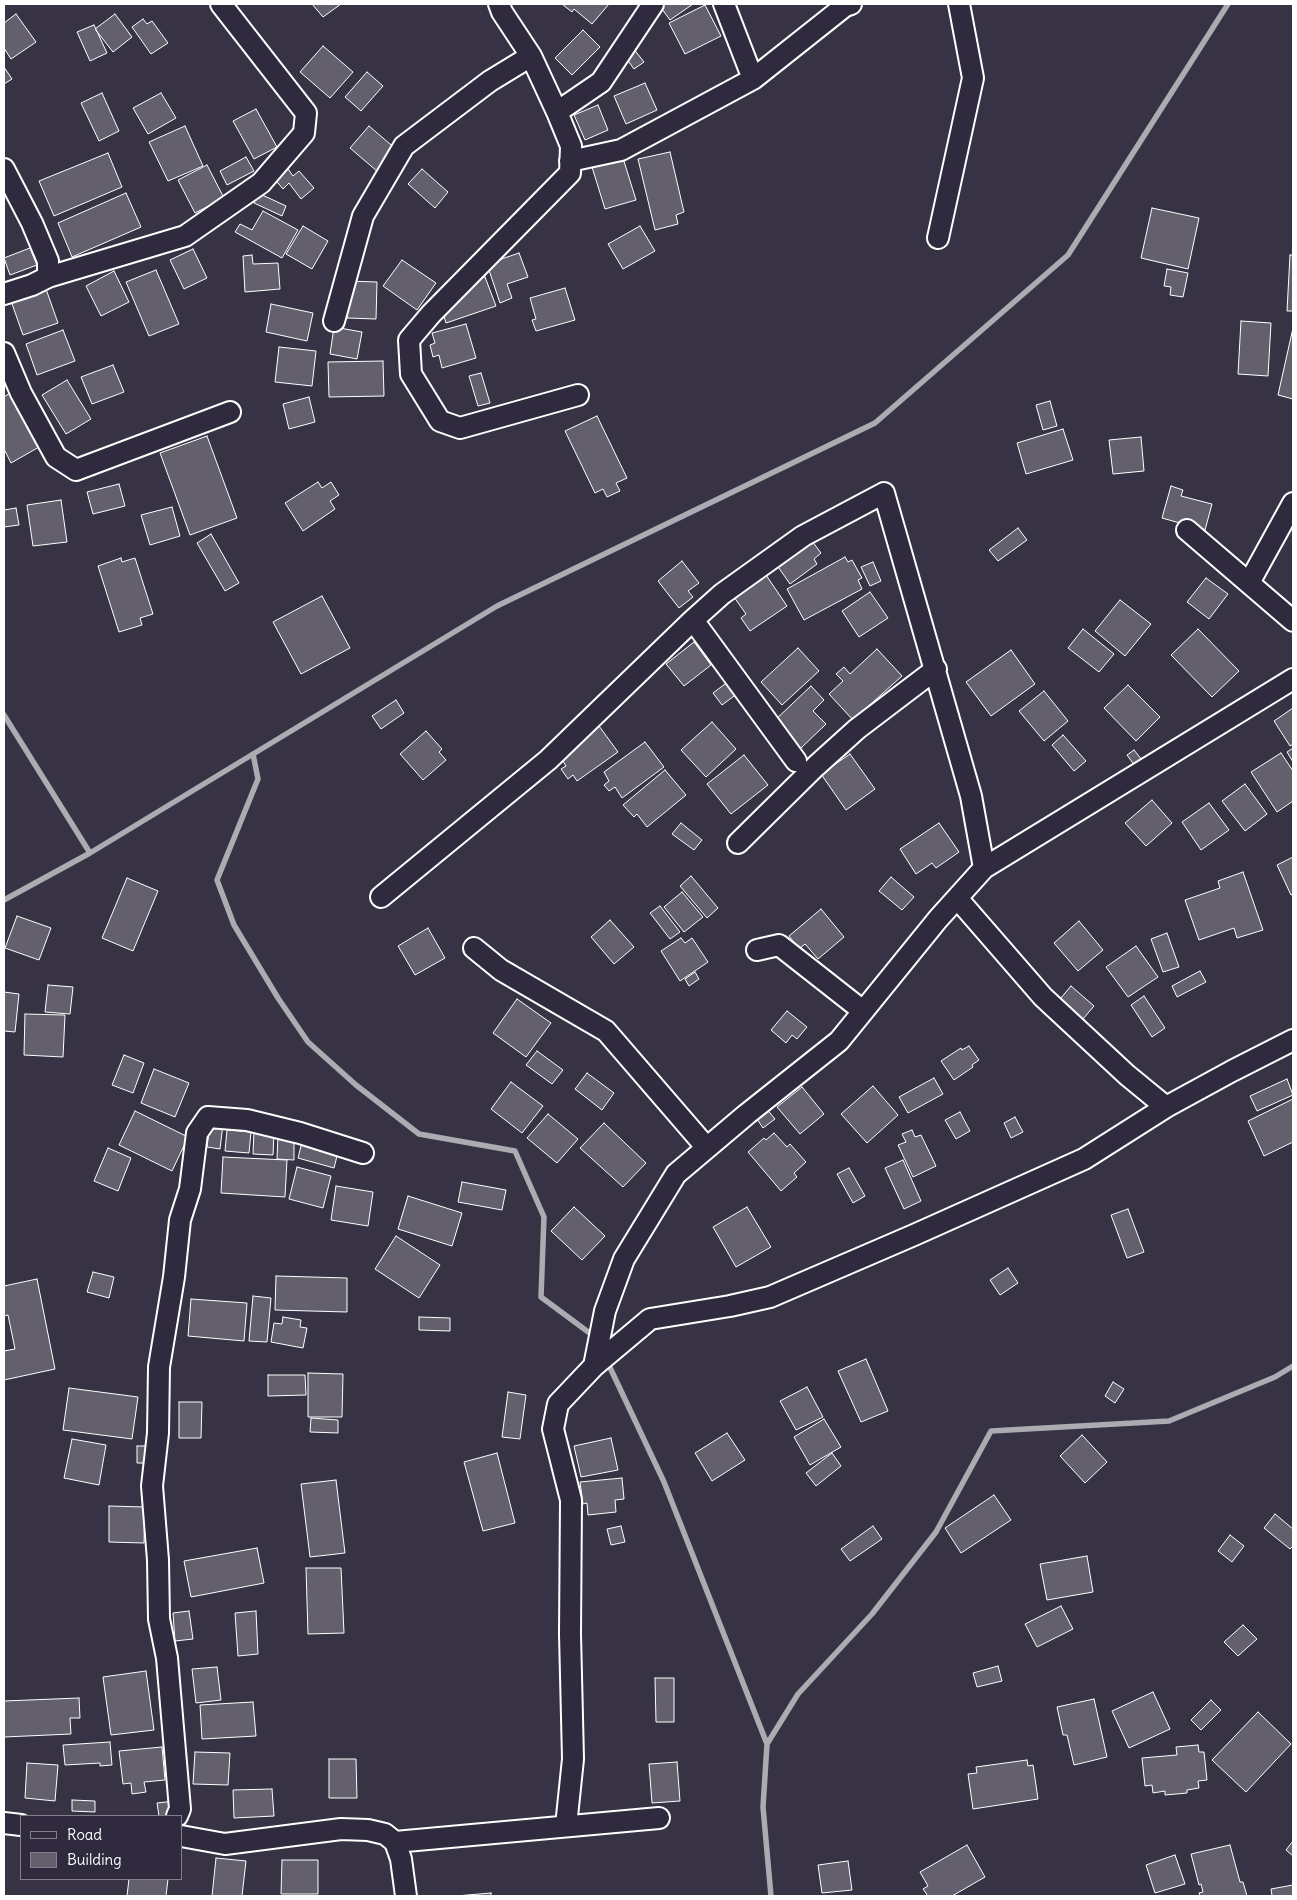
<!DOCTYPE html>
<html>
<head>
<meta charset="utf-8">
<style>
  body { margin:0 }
  #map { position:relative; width:1297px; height:1900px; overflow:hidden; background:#373345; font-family:Delius,sans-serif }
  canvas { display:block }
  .frame { position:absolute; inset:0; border:5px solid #fff; pointer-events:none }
  .legend { position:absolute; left:20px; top:1815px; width:162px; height:65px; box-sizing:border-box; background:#2f2a3d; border:1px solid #827f8b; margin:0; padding:6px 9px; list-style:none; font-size:15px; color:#fff }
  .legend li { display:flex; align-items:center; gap:10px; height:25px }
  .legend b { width:25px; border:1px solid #827f8b }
</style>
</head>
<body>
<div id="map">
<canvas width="1297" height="1900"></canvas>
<div class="frame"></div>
<ul class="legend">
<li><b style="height:6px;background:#2f2a3d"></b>Road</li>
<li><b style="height:14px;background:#635f6d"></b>Building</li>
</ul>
</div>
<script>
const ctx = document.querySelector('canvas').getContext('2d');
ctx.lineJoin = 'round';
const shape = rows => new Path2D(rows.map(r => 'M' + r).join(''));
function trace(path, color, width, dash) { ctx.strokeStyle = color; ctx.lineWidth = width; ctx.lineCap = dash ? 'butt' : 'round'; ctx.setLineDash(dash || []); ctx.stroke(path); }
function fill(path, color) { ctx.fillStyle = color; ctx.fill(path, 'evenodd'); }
const stream = shape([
  [4,715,90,853],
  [253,754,258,779,217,880,234,925,278,998,308,1042,356,1085,419,1134,515,1151,544,1217,541,1297,595,1337],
  [4,900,90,853,497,606,875,423,1068,255,1228,4],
  [606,1359,664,1482,767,1744,763,1807,771,1896],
  [767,1744,798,1694,872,1614,936,1532,991,1431,1169,1421,1275,1377,1293,1366]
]);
const building = shape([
  [312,4,341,4,323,17,312,4],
  [562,4,609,4,592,24,574,9,572,12,562,4],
  [660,4,693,4,670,20,659,5,660,4],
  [705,5,721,36,685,54,669,23,705,5],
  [16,14,36,42,11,59,4,48,4,23,16,14],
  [115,14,132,37,113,52,95,29,115,14],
  [143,19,147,24,152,21,168,43,151,54,132,27,143,19],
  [94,25,107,53,90,61,77,32,94,25],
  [583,30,600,47,572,75,555,58,583,30],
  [323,46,353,72,330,98,300,72,323,46],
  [633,48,644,62,634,69,624,55,633,48],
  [4,67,12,79,4,84,4,67],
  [367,72,383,86,361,111,345,97,367,72],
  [645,83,657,110,626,124,614,96,645,83],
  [102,93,119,131,99,141,81,103,102,93],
  [161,93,176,118,148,134,133,108,161,93],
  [598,105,608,130,585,140,574,115,598,105],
  [256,109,277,147,254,159,233,121,256,109],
  [185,126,203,166,168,181,149,142,185,126],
  [369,126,397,150,378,172,350,148,369,126],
  [670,152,684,212,676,215,678,224,655,230,638,159,670,152],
  [108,153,122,187,54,216,39,181,108,153],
  [246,157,254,171,227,185,220,171,246,157],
  [623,158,636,200,605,209,592,167,623,158],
  [207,165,224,198,195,213,178,180,207,165],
  [286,166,293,176,299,171,314,188,301,199,289,183,283,189,273,177,286,166],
  [422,169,448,192,435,208,408,184,422,169],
  [126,193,141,227,72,257,58,223,126,193],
  [258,193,286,206,282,216,254,203,258,193],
  [1152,208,1199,218,1188,269,1141,258,1152,208],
  [263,211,298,230,282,258,235,232,240,224,252,230,263,211],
  [303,226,328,241,312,269,286,254,303,226],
  [640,226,655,251,623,269,608,244,640,226],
  [30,248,37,265,10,275,4,258,30,248],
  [193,249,207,278,184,289,170,260,193,249],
  [519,253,528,277,507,284,512,298,500,303,487,264,519,253],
  [252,255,253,264,278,263,280,289,245,292,243,256,252,255],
  [1290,255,1293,255,1293,311,1287,311,1290,255],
  [402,260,436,283,417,310,383,286,402,260],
  [1167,269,1188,273,1183,297,1170,295,1171,287,1164,286,1167,269],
  [156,270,179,324,149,336,126,282,156,270],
  [114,271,129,302,101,316,86,286,114,271],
  [485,277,496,306,446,323,442,310,463,284,485,277],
  [347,281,377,282,376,319,347,318,347,281],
  [565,288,575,320,536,331,532,320,536,319,530,298,565,288],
  [46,289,58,323,23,335,11,301,46,289],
  [271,304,313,313,307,341,266,332,271,304],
  [1241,321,1271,323,1268,376,1238,374,1241,321],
  [466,324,476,358,442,368,439,355,433,357,430,345,435,343,432,333,466,324],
  [334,327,362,332,357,359,330,354,334,327],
  [1293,328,1293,399,1278,395,1293,328],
  [63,330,75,361,37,375,26,344,63,330],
  [279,347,316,351,312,386,275,382,279,347],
  [383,361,384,396,329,397,328,362,383,361],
  [113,365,124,392,92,404,81,377,113,365],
  [481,373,490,403,478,406,469,376,481,373],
  [67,380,91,419,66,434,42,395,67,380],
  [10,393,39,447,11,463,4,449,4,397,10,393],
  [309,397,315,422,289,429,283,404,309,397],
  [1050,401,1057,426,1043,430,1036,405,1050,401],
  [597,416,627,478,616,483,620,491,607,497,603,489,595,493,565,431,597,416],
  [1063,429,1073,460,1026,474,1017,443,1063,429],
  [207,436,237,518,190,535,160,453,207,436],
  [1141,437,1144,471,1113,474,1109,440,1141,437],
  [318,482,322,488,331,482,339,495,330,501,335,509,303,531,285,503,318,482],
  [119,484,125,506,93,514,87,492,119,484],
  [1171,486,1183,490,1181,496,1212,504,1205,530,1162,518,1171,486],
  [61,500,67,542,33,546,27,505,61,500],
  [172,507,180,536,150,545,141,515,172,507],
  [16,508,19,525,4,527,4,510,16,508],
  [1018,528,1027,540,998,561,989,550,1018,528],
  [211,534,239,583,225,591,197,543,211,534],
  [812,541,821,553,814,559,817,564,790,584,774,561,812,541],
  [845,557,848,562,852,560,862,578,858,580,862,589,804,620,787,589,845,557],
  [121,558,122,562,135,558,153,614,140,618,142,625,119,632,98,566,121,558],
  [682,561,699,583,688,591,693,597,679,608,658,581,682,561],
  [873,562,881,581,870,586,861,567,873,562],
  [766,575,787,606,750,631,741,618,746,614,734,597,766,575],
  [1206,578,1228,594,1209,619,1187,602,1206,578],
  [870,592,888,618,859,637,842,611,870,592],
  [322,596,350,648,301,674,273,622,322,596],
  [1120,600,1151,624,1125,656,1095,631,1120,600],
  [1083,629,1114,654,1099,672,1068,648,1083,629],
  [1198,629,1239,671,1212,697,1171,655,1198,629],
  [694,642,711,665,684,686,666,664,694,642],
  [798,648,819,671,782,705,761,682,798,648],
  [877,649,902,676,853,720,829,694,843,681,836,674,844,667,850,674,877,649],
  [1011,650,1035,684,991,716,966,682,1011,650],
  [729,681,738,693,722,705,713,693,729,681],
  [1128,685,1160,717,1136,741,1104,708,1128,685],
  [811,686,824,700,813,711,826,724,799,750,772,723,811,686],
  [1044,691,1068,721,1044,741,1019,711,1044,691],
  [396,700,404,713,381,729,372,716,396,700],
  [1293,708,1293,744,1290,746,1274,721,1293,708],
  [712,722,736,749,706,777,681,750,712,722],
  [599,726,618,752,577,781,573,775,568,779,561,769,566,766,559,755,599,726],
  [426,731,442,749,439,752,446,760,423,780,400,754,426,731],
  [1063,735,1086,761,1074,771,1052,745,1063,735],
  [645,742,664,767,622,798,615,787,609,791,604,785,609,781,604,772,645,742],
  [1293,748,1293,762,1287,752,1293,748],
  [1134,750,1142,760,1135,766,1127,755,1134,750],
  [1281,753,1293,771,1293,801,1277,812,1251,772,1281,753],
  [850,754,875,789,846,810,821,774,850,754],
  [744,755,768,785,731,814,707,784,744,755],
  [665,770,686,795,647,827,637,814,634,817,623,805,665,770],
  [1245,784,1267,814,1245,831,1222,801,1245,784],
  [1152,800,1172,823,1146,846,1125,823,1152,800],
  [1209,803,1229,830,1201,850,1182,822,1209,803],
  [681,823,702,840,694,850,672,834,681,823],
  [939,823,959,852,936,868,932,863,916,874,900,849,939,823],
  [1293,857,1293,894,1291,895,1277,865,1293,857],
  [1243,872,1263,930,1237,938,1234,928,1199,940,1185,900,1220,888,1218,881,1243,872],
  [691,876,718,908,707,918,680,886,691,876],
  [891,877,914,897,902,910,879,891,891,877],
  [127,878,158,891,133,951,102,938,127,878],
  [682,892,703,917,684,932,664,907,682,892],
  [660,906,680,932,670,939,650,913,660,906],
  [821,909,844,937,818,959,805,944,799,949,789,936,821,909],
  [17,916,51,928,39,960,5,948,17,916],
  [610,920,634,947,614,964,591,937,610,920],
  [1079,921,1103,950,1078,971,1054,943,1079,921],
  [428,928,445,958,415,975,398,946,428,928],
  [1167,933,1179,967,1163,972,1151,939,1167,933],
  [681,938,685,943,692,938,708,962,680,981,661,951,681,938],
  [1136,946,1158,977,1128,997,1106,967,1136,946],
  [1200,971,1206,982,1177,997,1172,986,1200,971],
  [695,972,699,979,689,986,685,979,695,972],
  [48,985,73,987,70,1014,45,1012,48,985],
  [1071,986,1094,1006,1083,1019,1060,999,1071,986],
  [4,992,19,994,15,1032,4,1031,4,992],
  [1144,996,1165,1028,1152,1037,1131,1005,1144,996],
  [517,999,551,1023,526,1057,493,1033,517,999],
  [787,1011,807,1027,797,1039,792,1035,786,1043,771,1030,787,1011],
  [25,1014,65,1015,63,1057,24,1055,25,1014],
  [969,1046,979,1060,972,1065,973,1067,954,1080,941,1061,961,1048,962,1050,969,1046],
  [537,1051,563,1070,552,1084,526,1065,537,1051],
  [124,1055,144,1063,133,1093,112,1085,124,1055],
  [154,1069,189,1083,175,1117,141,1103,154,1069],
  [587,1073,614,1093,602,1110,575,1089,587,1073],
  [934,1078,943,1094,908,1113,899,1097,934,1078],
  [1287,1079,1293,1095,1257,1111,1250,1096,1287,1079],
  [511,1082,543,1106,522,1133,491,1109,511,1082],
  [873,1086,898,1115,867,1143,841,1114,873,1086],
  [802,1087,824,1114,800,1134,777,1107,802,1087],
  [1293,1099,1293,1142,1264,1156,1248,1121,1293,1099],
  [766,1108,775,1119,763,1128,755,1116,766,1108],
  [135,1111,188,1137,172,1171,119,1145,135,1111],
  [960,1112,970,1131,956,1139,945,1120,960,1112],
  [548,1114,578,1139,557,1163,527,1138,548,1114],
  [1015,1117,1023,1132,1011,1138,1004,1123,1015,1117],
  [210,1123,223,1124,220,1149,207,1147,210,1123],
  [604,1123,646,1163,623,1187,580,1148,604,1123],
  [227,1130,251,1132,249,1153,225,1151,227,1130],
  [912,1130,915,1137,921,1135,936,1166,913,1177,898,1145,906,1142,902,1134,912,1130],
  [254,1131,274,1132,273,1155,253,1154,254,1131],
  [774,1133,787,1147,790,1144,806,1162,794,1173,797,1177,781,1191,748,1152,764,1138,766,1140,774,1133],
  [278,1135,294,1135,294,1160,277,1159,278,1135],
  [303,1138,339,1148,334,1168,298,1158,303,1138],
  [108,1148,131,1158,118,1191,94,1181,108,1148],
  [223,1157,287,1160,285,1197,221,1193,223,1157],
  [903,1160,921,1201,904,1209,885,1168,903,1160],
  [297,1167,331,1176,323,1208,289,1199,297,1167],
  [849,1168,865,1196,853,1203,837,1174,849,1168],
  [462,1182,506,1190,502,1210,458,1202,462,1182],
  [336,1186,373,1192,368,1226,331,1220,336,1186],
  [408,1196,462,1213,452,1246,398,1229,408,1196],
  [574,1207,605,1236,582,1260,551,1231,574,1207],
  [747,1207,771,1247,736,1267,713,1227,747,1207],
  [1128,1209,1144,1252,1127,1258,1111,1215,1128,1209],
  [396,1236,440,1265,419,1298,375,1269,396,1236],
  [1008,1268,1018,1283,1000,1295,990,1280,1008,1268],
  [93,1272,114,1277,109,1298,87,1292,93,1272],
  [276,1276,347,1278,347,1312,275,1310,276,1276],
  [37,1279,55,1369,4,1380,4,1351,15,1349,8,1315,4,1316,4,1286,37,1279],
  [253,1296,271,1298,267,1342,249,1341,253,1296],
  [191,1299,247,1303,244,1341,188,1336,191,1299],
  [283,1317,301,1320,300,1327,307,1328,303,1348,271,1342,274,1323,282,1324,283,1317],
  [419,1317,450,1318,450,1331,419,1330,419,1317],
  [866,1359,888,1411,861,1422,838,1371,866,1359],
  [308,1373,343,1374,342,1417,308,1417,308,1373],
  [268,1375,305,1375,306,1395,268,1396,268,1375],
  [1113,1382,1124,1389,1115,1403,1105,1396,1113,1382],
  [807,1387,823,1417,796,1430,780,1401,807,1387],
  [69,1388,138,1397,132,1439,63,1430,69,1388],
  [508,1392,526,1395,520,1439,502,1437,508,1392],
  [179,1402,202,1402,201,1438,179,1438,179,1402],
  [311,1418,338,1420,338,1433,310,1432,311,1418],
  [824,1419,841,1447,810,1465,794,1437,824,1419],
  [727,1433,745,1460,712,1481,695,1453,727,1433],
  [1082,1435,1107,1462,1085,1483,1060,1456,1082,1435],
  [611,1438,618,1470,581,1477,574,1446,611,1438],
  [72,1439,106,1445,99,1485,64,1478,72,1439],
  [137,1446,151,1446,151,1463,137,1463,137,1446],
  [497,1453,515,1523,483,1531,464,1462,497,1453],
  [832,1453,841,1466,816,1486,806,1473,832,1453],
  [622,1478,624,1499,615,1500,616,1512,588,1515,587,1503,583,1504,580,1482,622,1478],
  [336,1480,345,1553,310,1557,301,1484,336,1480],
  [994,1495,1011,1520,961,1553,945,1528,994,1495],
  [109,1506,145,1507,144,1543,109,1542,109,1506],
  [1275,1514,1293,1529,1293,1546,1290,1549,1264,1528,1275,1514],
  [621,1526,625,1542,611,1545,607,1529,621,1526],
  [873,1526,882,1539,850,1561,841,1549,873,1526],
  [1230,1535,1244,1546,1232,1562,1218,1551,1230,1535],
  [257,1548,264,1583,191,1597,184,1561,257,1548],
  [1087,1556,1093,1592,1047,1600,1040,1564,1087,1556],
  [306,1568,341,1568,344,1633,308,1634,306,1568],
  [1061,1606,1073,1629,1037,1647,1025,1624,1061,1606],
  [189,1611,193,1639,175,1641,173,1613,189,1611],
  [256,1611,258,1654,238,1656,235,1613,256,1611],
  [1243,1625,1257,1639,1238,1656,1224,1642,1243,1625],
  [998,1666,1002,1681,977,1687,973,1673,998,1666],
  [217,1667,221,1700,196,1703,192,1669,217,1667],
  [146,1671,154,1730,111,1735,103,1677,146,1671],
  [655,1678,674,1678,674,1722,656,1722,655,1678],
  [1153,1692,1170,1729,1129,1748,1112,1711,1153,1692],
  [79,1698,80,1718,70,1718,71,1734,4,1737,4,1701,79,1698],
  [1094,1699,1107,1757,1074,1765,1067,1735,1063,1735,1057,1707,1094,1699],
  [1211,1700,1221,1710,1201,1730,1191,1720,1211,1700],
  [253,1702,256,1736,202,1739,200,1705,253,1702],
  [1258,1712,1291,1744,1246,1792,1212,1760,1258,1712],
  [110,1742,112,1765,100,1766,100,1763,65,1765,63,1745,110,1742],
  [1198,1745,1199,1752,1204,1752,1207,1780,1198,1781,1199,1788,1187,1790,1187,1793,1165,1795,1165,1791,1153,1793,1152,1785,1145,1786,1142,1758,1177,1755,1176,1747,1198,1745],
  [162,1747,165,1780,144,1782,146,1792,132,1794,131,1783,123,1784,119,1751,162,1747],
  [195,1752,230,1753,228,1785,193,1784,195,1752],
  [329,1759,356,1759,357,1798,329,1798,329,1759],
  [1027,1760,1028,1766,1033,1765,1038,1799,973,1809,968,1774,977,1773,976,1767,1027,1760],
  [677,1762,680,1801,652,1803,649,1764,677,1762],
  [27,1763,58,1765,55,1801,25,1798,27,1763],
  [272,1789,274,1816,234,1818,233,1790,272,1789],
  [72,1800,95,1801,95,1812,72,1811,72,1800],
  [175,1801,167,1816,159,1816,157,1803,175,1801],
  [1293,1841,1293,1856,1286,1850,1293,1841],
  [967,1845,985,1877,952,1896,928,1896,923,1889,928,1886,920,1872,967,1845],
  [1230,1845,1240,1882,1243,1882,1247,1896,1200,1896,1199,1893,1203,1892,1201,1884,1199,1885,1191,1854,1230,1845],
  [1175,1855,1185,1884,1155,1893,1146,1865,1175,1855],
  [216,1858,246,1861,242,1896,212,1896,216,1858],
  [282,1860,318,1860,318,1894,281,1894,282,1860],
  [848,1861,852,1890,822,1893,818,1865,848,1861],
  [129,1879,168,1879,166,1896,127,1896,129,1879],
  [1293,1885,1293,1896,1272,1896,1271,1889,1293,1885],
  [491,1893,491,1896,456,1896,491,1893]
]);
const minor = shape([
  [499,4,502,12,531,56,557,112,571,146,570,173,431,314,409,340,411,374,440,421,460,428,578,395],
  [724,4,753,79],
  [557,112,601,82,653,4],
  [570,161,621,150,753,79,845,6,851,4],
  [4,169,32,223,48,261,48,277,32,285,4,294],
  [938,238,973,78,959,4],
  [48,277,185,236,261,183,304,133,306,113,221,4],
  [334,321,363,216,404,146,490,81,531,56],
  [4,353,21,393,56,457,76,470,230,412],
  [1187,530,1293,621],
  [1249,583,1293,503],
  [693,620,796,761],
  [738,843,816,766,857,729,936,669],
  [381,897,548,760,693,620,722,594,803,536,884,493,971,796,984,868],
  [957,898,1043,997,1127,1075,1166,1107],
  [474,948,501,970,606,1031,707,1148],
  [757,950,779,945,863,1011],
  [594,1366,605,1311,624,1259,676,1174,747,1114,839,1041,938,919,984,868,1293,679],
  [177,1816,180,1809,167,1658,159,1619,158,1560,152,1486,158,1433,159,1367,174,1277,180,1220,190,1189,197,1133,208,1117,247,1120,300,1133,363,1153],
  [4,1823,21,1825],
  [566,1826,573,1759,570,1634,571,1500,553,1429,558,1404,594,1366,650,1319,730,1306,770,1297,914,1235,1084,1159,1166,1107,1232,1071,1293,1040],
  [181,1836,225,1844,341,1829,368,1830,385,1834,395,1842,401,1859,406,1896],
  [395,1842,659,1818]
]);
trace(stream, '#adabb2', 5.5);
fill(building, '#635f6d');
trace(building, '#fff', 1);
trace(minor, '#fff', 24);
trace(minor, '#2f2a3d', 20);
</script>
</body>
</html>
